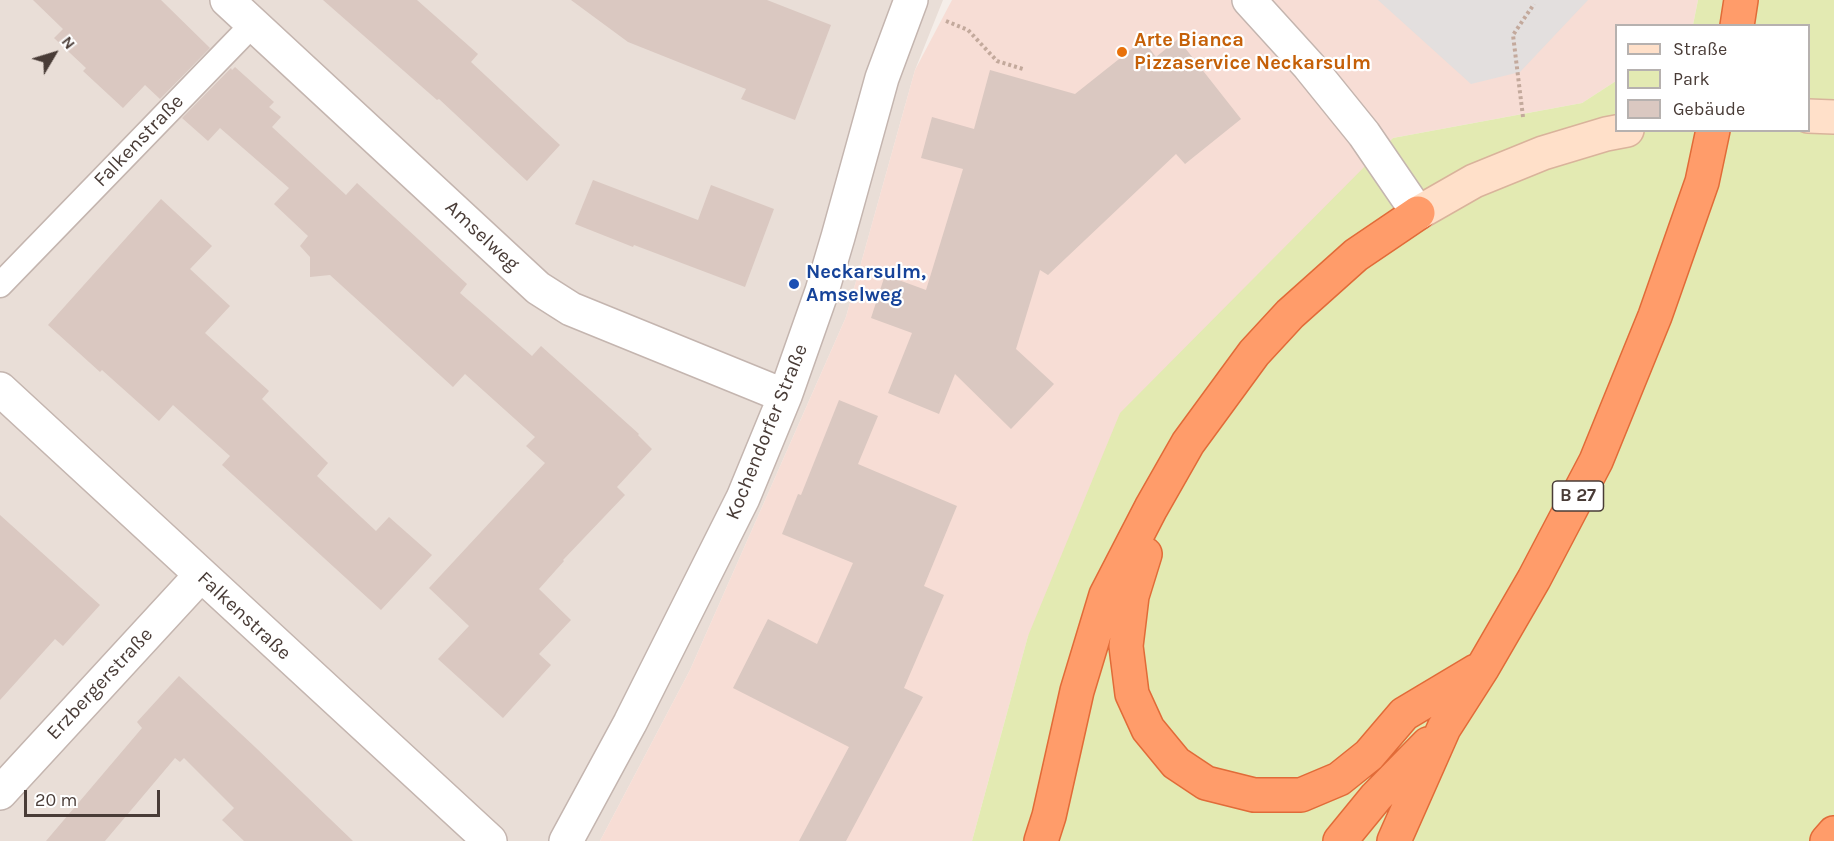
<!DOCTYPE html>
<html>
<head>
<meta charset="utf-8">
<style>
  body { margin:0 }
  #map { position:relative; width:1834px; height:841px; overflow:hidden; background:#f5eee9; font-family:Karla,sans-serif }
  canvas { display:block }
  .legend { position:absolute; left:1615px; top:24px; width:195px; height:108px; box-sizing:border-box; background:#fff; border:2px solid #b6b1af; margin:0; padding:8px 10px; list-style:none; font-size:18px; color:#493c37 }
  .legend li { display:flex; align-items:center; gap:12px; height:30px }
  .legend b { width:30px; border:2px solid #b6b1af }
  .north { position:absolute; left:24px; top:24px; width:60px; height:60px; -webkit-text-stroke:4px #fff; paint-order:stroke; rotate:52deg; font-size:16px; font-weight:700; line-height:24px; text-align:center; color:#493c37 }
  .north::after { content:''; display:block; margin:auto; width:21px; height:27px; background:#493c37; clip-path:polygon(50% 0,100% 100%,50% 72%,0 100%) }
  .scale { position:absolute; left:24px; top:790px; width:136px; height:27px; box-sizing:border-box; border:3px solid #493c37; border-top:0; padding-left:8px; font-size:18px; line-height:21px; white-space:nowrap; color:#493c37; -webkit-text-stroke:4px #fff; paint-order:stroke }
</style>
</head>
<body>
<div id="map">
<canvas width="1834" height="841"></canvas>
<ul class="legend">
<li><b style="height:8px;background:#ffe0c9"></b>Straße</li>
<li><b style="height:16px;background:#e3eab2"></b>Park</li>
<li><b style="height:16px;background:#dac8c1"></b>Gebäude</li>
</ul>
<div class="north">N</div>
<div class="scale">20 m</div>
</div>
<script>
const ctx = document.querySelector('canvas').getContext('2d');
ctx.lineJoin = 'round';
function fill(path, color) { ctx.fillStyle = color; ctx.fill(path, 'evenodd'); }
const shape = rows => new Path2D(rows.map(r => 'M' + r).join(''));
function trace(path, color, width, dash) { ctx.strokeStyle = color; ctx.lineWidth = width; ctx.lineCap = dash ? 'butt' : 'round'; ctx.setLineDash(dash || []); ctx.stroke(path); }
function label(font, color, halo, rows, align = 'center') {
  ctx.font = font + ' Karla,sans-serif'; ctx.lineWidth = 4.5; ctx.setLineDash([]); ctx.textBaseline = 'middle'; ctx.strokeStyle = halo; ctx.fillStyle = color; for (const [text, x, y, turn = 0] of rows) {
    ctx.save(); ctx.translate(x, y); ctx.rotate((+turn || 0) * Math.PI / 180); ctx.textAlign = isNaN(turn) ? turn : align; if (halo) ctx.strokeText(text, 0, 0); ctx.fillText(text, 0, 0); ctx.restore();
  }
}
const residential = shape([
  [0,0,943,0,915,70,846,317,690,670,600,841,0,841]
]);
const commercial = shape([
  [952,0,1698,0,1693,25,1616,26,1616,81,1582,103,1393,138,1028,636,972,841,600,841,690,670,846,317,915,70]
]);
const green = shape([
  [1698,0,1834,0,1834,841,972,841,1028,636,1120,413,1393,138,1582,103,1616,81,1616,130,1808,130,1808,26,1693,25]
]);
const parking = shape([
  [1378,0,1588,0,1520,72,1471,84]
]);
const building = shape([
  [33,0,161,0,210,48,160,99,145,85,123,108,83,71,86,68,54,38,63,29],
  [323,0,417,0,478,54,471,62,560,145,527,181,439,99,437,100],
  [571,0,767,0,831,25,795,120,741,99,746,89,628,42],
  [1178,39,1241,119,1185,164,1176,154,1048,275,1040,270,1016,349,1054,384,1011,429,955,374,939,414,888,393,912,333,871,318,885,275,926,290,963,169,921,158,932,117,974,129,990,70,1075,94,1143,40,1156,57],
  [235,67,274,102,269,107,281,117,272,127,346,195,357,183,467,284,460,293,532,356,541,346,639,434,638,435,652,449,617,487,625,495,563,560,564,561,539,589,571,620,539,654,551,665,503,718,438,659,469,626,429,588,545,463,526,446,535,437,465,374,453,387,330,275,310,277,310,257,300,246,308,236,274,204,289,188,220,128,208,141,182,118,231,68,232,70],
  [593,180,698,220,711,185,774,209,745,287,634,245,633,247,575,224],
  [161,199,212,246,190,269,230,306,205,333,269,391,262,399,328,463,317,476,376,531,389,517,432,555,381,610,222,465,230,456,173,405,159,421,102,370,100,372,48,325],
  [839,400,878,416,858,464,957,506,924,586,944,595,904,688,923,697,846,841,799,841,849,747,733,688,768,619,817,644,853,563,782,534,798,494,801,495],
  [0,515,100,605,63,646,55,639,0,700],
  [179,676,255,747,353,841,244,841,222,820,234,808,184,758,180,762,175,758,105,841,46,841,142,728,137,722]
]);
const path = shape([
  [946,21,968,30,997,61,1023,69],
  [1523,117,1513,35,1534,4]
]);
const lane = shape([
  [0,285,253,24]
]);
const street = shape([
  [227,0,538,288,571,309,785,396],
  [1249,0,1309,66,1364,134,1418,213],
  [0,389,490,841],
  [0,793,200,576],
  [566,841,630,723,743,498,785,396,822,291,838,237,882,78,911,0]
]);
const secondary = shape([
  [1808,116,1834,117],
  [1418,213,1474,181,1543,153,1606,134,1627,130]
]);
const highway = shape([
  [1737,26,1741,0],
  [1145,554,1132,596,1126,646,1132,694,1148,729,1176,763,1206,783,1254,795,1301,795,1339,779,1369,755,1404,714,1476,671],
  [1041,841,1049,816,1077,691,1106,595,1151,508,1188,443,1254,353,1290,314,1356,255,1418,213],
  [1340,841,1376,797,1428,744],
  [1394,841,1444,728,1483,667,1534,579,1596,461,1655,316,1702,182,1713,130],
  [1827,841,1834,833]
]);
const markers = [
  [1122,52,6,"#e8710a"],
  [794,284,6,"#1a4fb4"]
];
const shields = [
  [1578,496,51]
];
const shieldNames = [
  ["B 27",1578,496]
];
const foodNames = [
  ["Arte Bianca",1134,40],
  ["Pizzaservice Neckarsulm",1134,63]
];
const streetNames = [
  ["Falkenstraße",139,141,-46],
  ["Amselweg",482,236,43],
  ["Kochendorfer Straße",767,432,-68],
  ["Falkenstraße",244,616,43],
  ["Erzbergerstraße",100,684,-47]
];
const transitNames = [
  ["Neckarsulm,",806,272],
  ["Amselweg",806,295]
];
fill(residential, '#e9ded7');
fill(commercial, '#f7ddd5');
fill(green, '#e3eab2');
fill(parking, '#e3dfde');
fill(building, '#dac8c1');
trace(lane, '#c4b5af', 27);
trace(street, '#c4b5af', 36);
trace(secondary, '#d9b39b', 36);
trace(highway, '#e16b38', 36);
trace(path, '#c3a99c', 4, [3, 3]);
trace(lane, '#fff', 24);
trace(street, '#fff', 33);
trace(secondary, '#ffe0c9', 33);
trace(highway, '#ff9c6a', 33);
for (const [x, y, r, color] of markers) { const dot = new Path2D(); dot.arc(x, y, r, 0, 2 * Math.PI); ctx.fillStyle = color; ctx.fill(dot); trace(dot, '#fff', 2); }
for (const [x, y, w] of shields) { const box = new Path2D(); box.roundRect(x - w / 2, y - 15, w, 30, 4.5); ctx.fillStyle = '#fff'; ctx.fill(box); trace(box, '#493c37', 1.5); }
label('bold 18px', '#493c37', null, shieldNames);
label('bold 20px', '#c56008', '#fff', foodNames, 'left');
label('20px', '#493c37', '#fff', streetNames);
label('bold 20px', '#164399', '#fff', transitNames, 'left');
</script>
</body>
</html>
